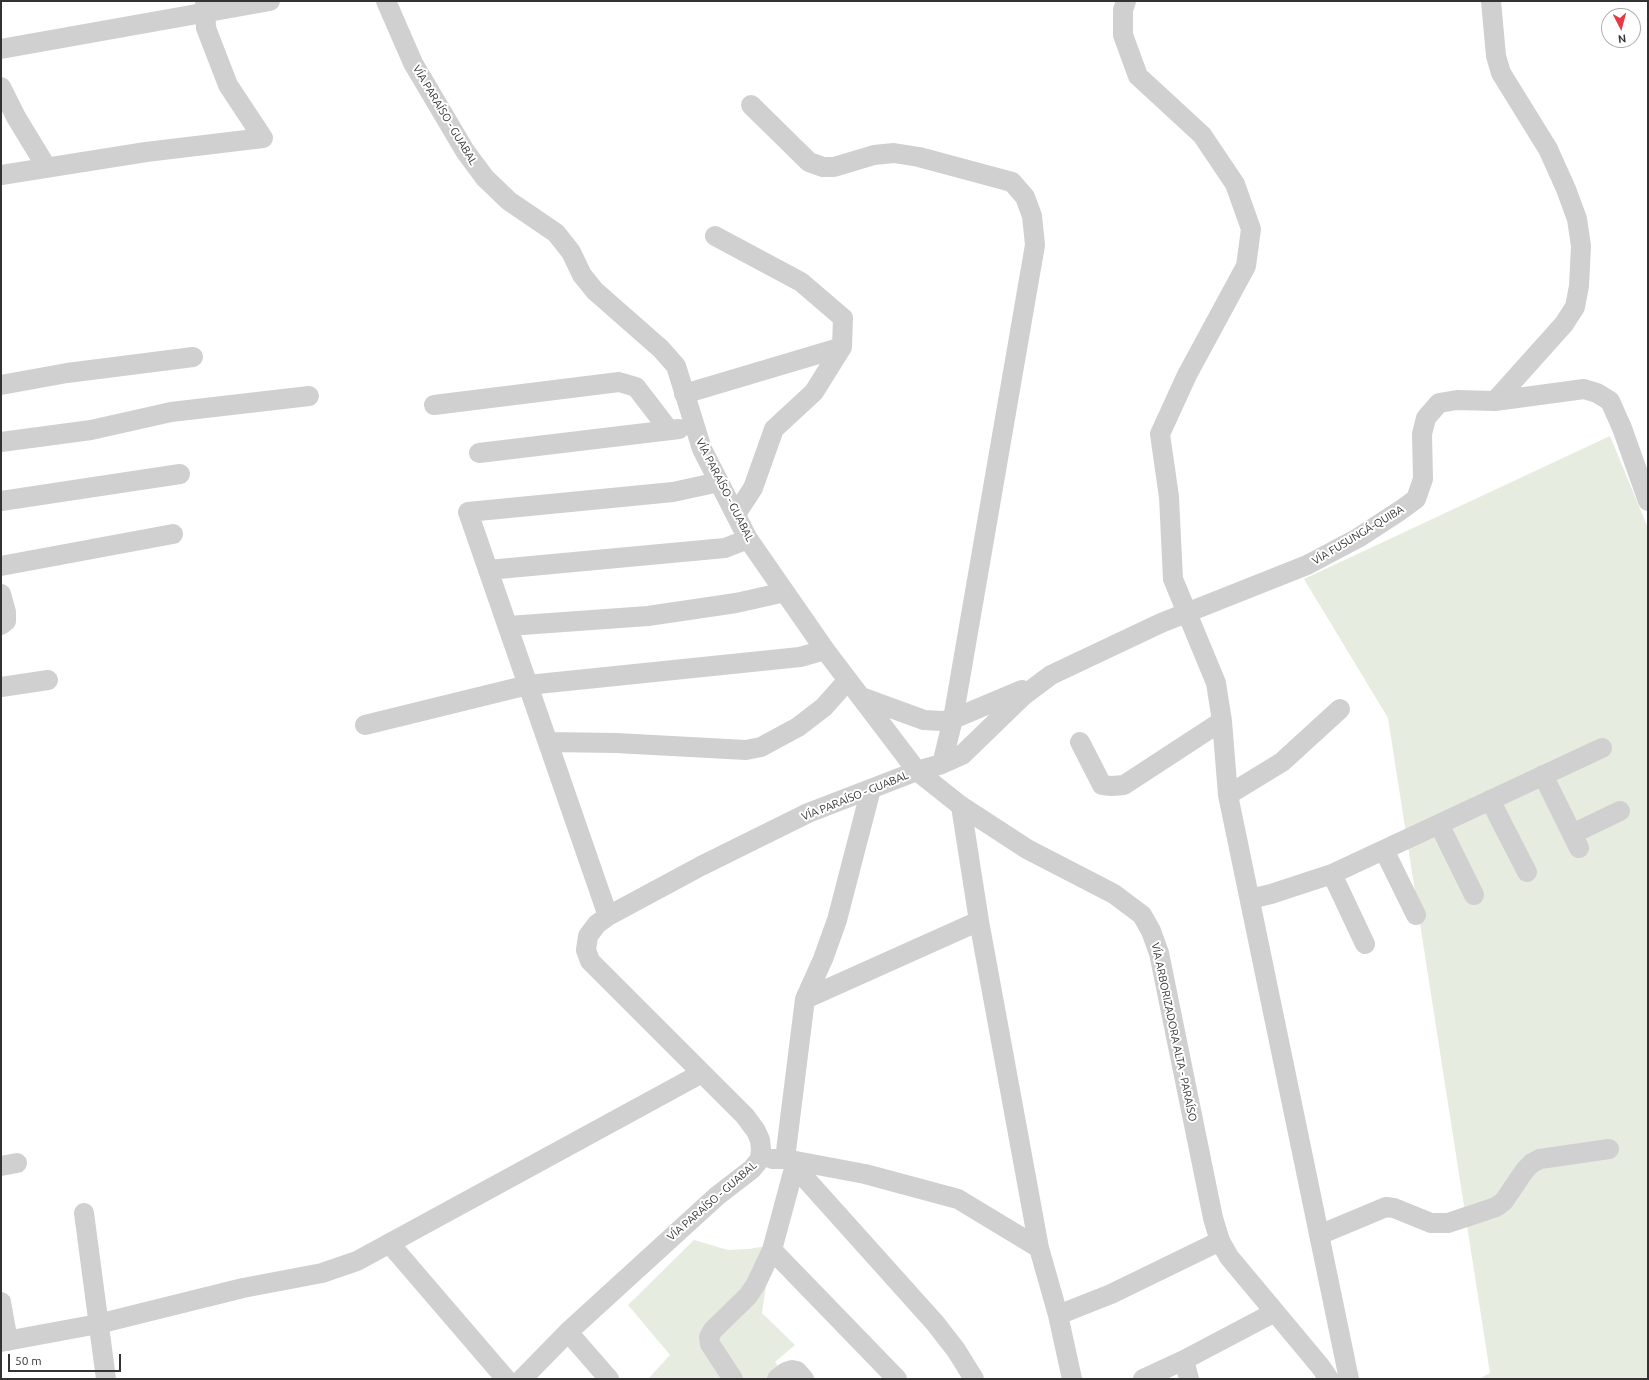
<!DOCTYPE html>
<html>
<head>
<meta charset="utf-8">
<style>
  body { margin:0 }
  #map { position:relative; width:1649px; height:1380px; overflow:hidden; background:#fff; font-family:Ubuntu,sans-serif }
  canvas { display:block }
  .frame { position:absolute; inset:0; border:2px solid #333; pointer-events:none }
  .north { position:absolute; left:1601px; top:8px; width:40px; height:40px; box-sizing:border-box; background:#fff; border:1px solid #adadad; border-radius:50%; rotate:174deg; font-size:11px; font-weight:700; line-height:16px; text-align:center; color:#333 }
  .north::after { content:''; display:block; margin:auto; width:14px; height:18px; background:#e63946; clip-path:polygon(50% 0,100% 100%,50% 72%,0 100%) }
  .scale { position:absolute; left:8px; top:1354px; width:113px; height:18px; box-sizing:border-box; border:2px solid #333; border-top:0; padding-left:5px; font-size:12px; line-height:14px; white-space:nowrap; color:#333; -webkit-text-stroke:3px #fff; paint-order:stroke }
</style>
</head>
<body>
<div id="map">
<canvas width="1649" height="1380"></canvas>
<div class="frame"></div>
<div class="north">N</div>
<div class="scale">50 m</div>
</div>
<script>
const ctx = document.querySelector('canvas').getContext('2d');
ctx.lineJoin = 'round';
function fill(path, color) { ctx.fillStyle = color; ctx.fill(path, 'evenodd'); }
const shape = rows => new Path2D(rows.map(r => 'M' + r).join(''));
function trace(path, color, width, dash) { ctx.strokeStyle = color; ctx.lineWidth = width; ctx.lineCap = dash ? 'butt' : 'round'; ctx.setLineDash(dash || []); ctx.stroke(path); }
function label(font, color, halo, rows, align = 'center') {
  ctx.font = font + ' Ubuntu,sans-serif'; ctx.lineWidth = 4; ctx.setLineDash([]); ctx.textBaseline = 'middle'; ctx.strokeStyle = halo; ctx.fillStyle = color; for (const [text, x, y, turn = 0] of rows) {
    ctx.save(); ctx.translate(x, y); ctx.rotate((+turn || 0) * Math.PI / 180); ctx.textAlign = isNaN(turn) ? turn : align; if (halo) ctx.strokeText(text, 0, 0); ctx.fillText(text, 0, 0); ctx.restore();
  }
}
const green = shape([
  [1610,436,1648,528,1648,1379,1479,1379,1490,1373,1388,718,1304,579],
  [694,1240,728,1250,749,1249,772,1245,762,1313,795,1345,775,1362,788,1379,648,1379,670,1355,628,1305]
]);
const minor = shape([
  [386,1,413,63,465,151,485,178,509,201,556,233,571,252,582,275,595,291,661,349,676,366,702,449,748,539,825,650,917,771,961,806,1027,849,1114,894,1142,915,1151,931,1159,953,1213,1218,1220,1241,1229,1257,1320,1366,1329,1379],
  [1126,1,1123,10,1123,35,1138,76,1202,135,1235,184,1251,229,1246,266,1187,375,1160,434,1169,497,1173,579,1216,683,1222,721,1228,795,1349,1379],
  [1491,1,1496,56,1501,73,1548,149,1566,189,1577,219,1581,246,1579,286,1575,307,1564,324,1495,401],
  [1,49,270,1],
  [1,87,16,117,47,168],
  [751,105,809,162,823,167,834,167,874,155,894,153,919,157,1012,182,1025,197,1032,216,1035,245,953,719,942,764],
  [1,175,146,152,263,138,228,85,206,28,205,1],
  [715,236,801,282,843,318,842,347,814,392,774,429,753,488,736,514],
  [1,385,67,373,193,357],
  [684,394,842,347],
  [434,405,619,382,636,387,669,430],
  [1,442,91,430,171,412,309,396],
  [479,453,679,429],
  [1,501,180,474],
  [1,566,173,534],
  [488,570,725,548,748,539],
  [1,594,6,612,6,621,1,625],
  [508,626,648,616,736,603,785,592],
  [1,687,48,680],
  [861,697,924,720,942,721,953,719,1022,690],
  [365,725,528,685,800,657,825,650],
  [548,742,616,743,746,750,761,747,798,727,824,707,847,681],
  [1080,742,1102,785,1112,786,1124,785,1222,721],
  [1543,775,1579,848],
  [1228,795,1282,762,1340,709],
  [1490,800,1527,872],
  [961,806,979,921,1039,1248,1058,1315,1072,1379],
  [1439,824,1474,895],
  [1572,834,1620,811],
  [1384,850,1416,915],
  [1332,874,1365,944],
  [1250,899,1271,894,1332,874,1602,748],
  [608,916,468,512,673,492,719,482],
  [805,999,979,921],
  [772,1159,785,1159,865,1174,958,1199,1039,1248],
  [785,1159,805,999,823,959,837,920,871,789],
  [1,1166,17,1163],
  [795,1167,935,1323,956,1350,974,1379],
  [84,1213,106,1379],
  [1319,1235,1386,1207,1394,1208,1431,1223,1448,1223,1496,1207,1504,1201,1525,1170,1532,1163,1540,1159,1609,1149],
  [390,1244,506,1379],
  [772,1250,897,1379],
  [1,1302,8,1341],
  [1058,1315,1111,1294,1220,1241],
  [568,1332,609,1379],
  [1,1342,98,1324,243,1288,322,1273,357,1261,702,1073],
  [1184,1360,1189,1379],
  [522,1379,568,1332,717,1196,752,1169,760,1159,761,1149,760,1140,756,1131,745,1116,590,961,586,950,588,936,597,924,608,916,701,866,808,813,917,771,942,764,962,755,1023,696,1051,675,1161,623,1307,565,1358,538,1401,510,1416,499,1423,479,1422,434,1426,418,1439,403,1457,400,1495,401,1584,389,1597,393,1610,401,1622,428,1648,501],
  [733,1379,710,1344,709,1337,713,1330,748,1296,756,1284,772,1250,796,1161],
  [777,1379,786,1372,792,1370,797,1371,804,1379],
  [1143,1379,1184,1360,1275,1312]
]);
const streetNames = [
  ["VÍA PARAÍSO - GUABAL",445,115,59],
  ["VÍA PARAÍSO - GUABAL",725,490,63],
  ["VÍA FUSUNGÁ-QUIBA",1358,535,-31],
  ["VÍA PARAÍSO - GUABAL",855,796,-22],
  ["VÍA ARBORIZADORA ALTA - PARAÍSO",1174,1032,78],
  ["VÍA PARAÍSO - GUABAL",712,1201,-41]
];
fill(green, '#e6ecdf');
trace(minor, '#d0d0d0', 20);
label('11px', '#333', '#fff', streetNames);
</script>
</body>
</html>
